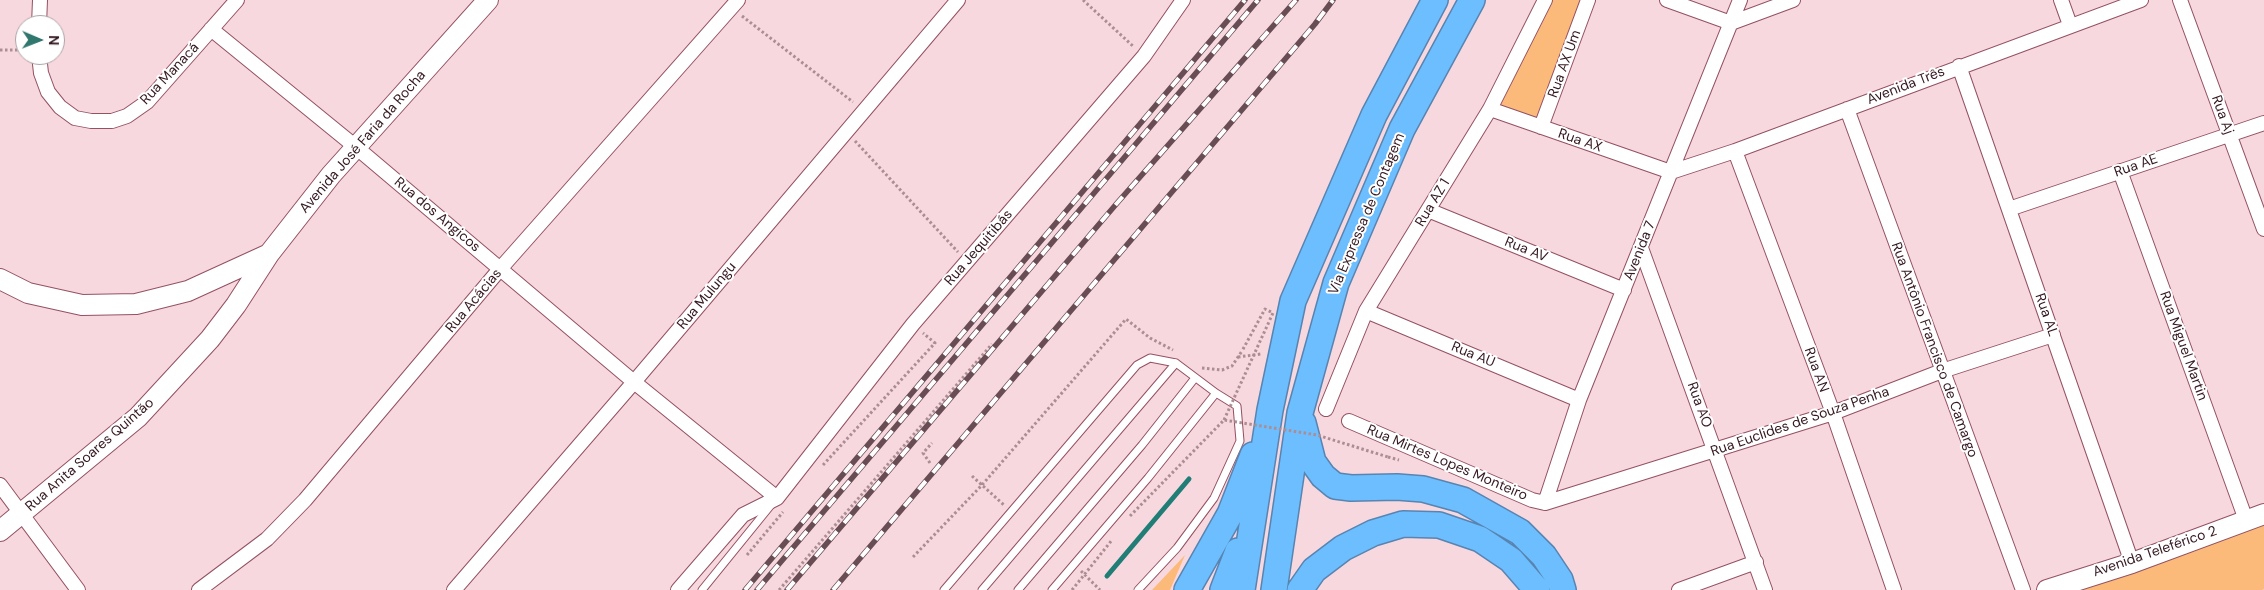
<!DOCTYPE html>
<html>
<head>
<meta charset="utf-8">
<style>
  body { margin:0 }
  #map { position:relative; width:2264px; height:590px; overflow:hidden; background:#f8d8df; font-family:"DM Sans",sans-serif }
  canvas { display:block }
  .north { position:absolute; left:15px; top:15px; width:50px; height:50px; box-sizing:border-box; background:#fff; border:1px solid #ada3a5; border-radius:50%; rotate:91deg; font-size:14px; font-weight:700; line-height:20px; text-align:center; color:#33181f }
  .north::after { content:''; display:block; margin:auto; width:18px; height:22px; background:#30776e; clip-path:polygon(50% 0,100% 100%,50% 72%,0 100%) }
</style>
</head>
<body>
<div id="map">
<canvas width="2264" height="590"></canvas>
<div class="north">N</div>
</div>
<script>
const ctx = document.querySelector('canvas').getContext('2d');
ctx.lineJoin = 'round';
function fill(path, color) { ctx.fillStyle = color; ctx.fill(path, 'evenodd'); }
const shape = rows => new Path2D(rows.map(r => 'M' + r).join(''));
function trace(path, color, width, dash) { ctx.strokeStyle = color; ctx.lineWidth = width; ctx.lineCap = dash ? 'butt' : 'round'; ctx.setLineDash(dash || []); ctx.stroke(path); }
function label(font, color, halo, rows, align = 'center') {
  ctx.font = font + ' "DM Sans",sans-serif'; ctx.lineWidth = 4; ctx.setLineDash([]); ctx.textBaseline = 'middle'; ctx.strokeStyle = halo; ctx.fillStyle = color; for (const [text, x, y, turn = 0] of rows) {
    ctx.save(); ctx.translate(x, y); ctx.rotate((+turn || 0) * Math.PI / 180); ctx.textAlign = isNaN(turn) ? turn : align; if (halo) ctx.strokeText(text, 0, 0); ctx.fillText(text, 0, 0); ctx.restore();
  }
}
const green = shape([
  [1548,0,1587,0,1540,126,1491,109],
  [2264,524,2264,589,2262,590,2072,590],
  [1185,555,1170,590,1152,590]
]);
const stream = shape([
  [1107,576,1189,479]
]);
const path = shape([
  [1083,0,1134,47],
  [742,16,853,102],
  [0,50,25,50],
  [855,141,958,252],
  [1238,357,1261,354],
  [1202,368,1222,370,1232,366,1242,351],
  [1388,457,1399,460],
  [930,463,923,453,932,443],
  [823,465,935,343,923,333],
  [972,476,1004,505],
  [747,555,783,512],
  [913,557,982,485,1126,319,1150,338,1173,350],
  [1081,571,1100,590],
  [779,590,992,344],
  [1072,590,1112,540]
]);
const lane = shape([
  [702,590,771,505],
  [944,590,1137,365,1150,358,1176,363,1216,393,1237,406,1240,441,1214,498,1177,548,1138,590],
  [982,590,1176,363],
  [1018,590,1142,445,1195,378],
  [1052,590,1148,478,1216,393]
]);
const street = shape([
  [1667,0,1731,23,1793,0],
  [2061,0,2070,25],
  [2180,0,2264,229],
  [39,25,40,0],
  [211,29,357,148,634,382,777,498],
  [39,55,41,73,48,92,60,107,75,118,91,121,112,121,127,116,147,102,237,0],
  [1959,66,2132,563],
  [1490,109,1671,172,1735,151,2141,0],
  [1847,109,2023,590],
  [1541,127,1588,0],
  [1735,151,1833,413,1894,590],
  [2120,171,2246,520],
  [2009,209,2264,123],
  [1428,210,1624,290],
  [1641,248,1765,590],
  [1366,311,1579,400],
  [1326,409,1366,311,1490,109,1545,0],
  [1349,421,1532,500,1545,503],
  [0,485,78,590],
  [1545,503,1579,400,1740,0],
  [1545,503,1833,413,1942,371,2053,335],
  [199,590,267,539,305,500,500,269,738,0],
  [454,590,634,382,958,0],
  [678,590,743,515,777,498,913,324,1144,56,1183,0],
  [1679,590,1756,562]
]);
const secondary = shape([
  [0,279,28,293,82,305,136,304,188,291,269,254,331,175,488,0],
  [0,531,138,417,210,339,236,305,269,254],
  [2047,590,2132,563,2264,514]
]);
const highway = shape([
  [1303,423,1313,462,1323,476,1335,486,1351,488,1397,487,1423,489,1463,500,1520,532,1544,556,1560,580,1563,590],
  [1187,590,1230,514,1253,455],
  [1223,590,1238,551],
  [1242,590,1270,410,1293,301,1374,115,1435,0],
  [1274,590,1300,413,1336,283,1402,129,1472,0],
  [1300,590,1314,570,1343,548,1373,533,1403,524,1439,525,1480,539,1511,560,1537,590]
]);
const rail = shape([
  [745,590,1245,0],
  [757,590,1258,0],
  [787,590,1118,202,1296,0],
  [833,590,1315,24,1333,0]
]);
const pathBridge = shape([
  [1224,420,1273,313,1265,309,1242,351],
  [1130,516,1224,420,1317,435,1388,457]
]);
const streetNames = [
  ["Rua AX Um",1565,64,-70],
  ["Rua Manacá",170,74,-47],
  ["Avenida Três",1906,86,-21],
  ["Rua Aj",2222,115,70],
  ["Rua AX",1580,141,19],
  ["Avenida José Faria da Rocha",363,142,-49],
  ["Rua AE",2136,166,-19],
  ["Rua AZ 1",1433,203,-59],
  ["Via Expressa de Contagem",1367,214,-67],
  ["Rua dos Angicos",437,215,40],
  ["Rua Jequitibás",979,248,-49],
  ["Rua AV",1526,250,22],
  ["Avenida 7",1640,251,-68],
  ["Rua Mulungu",707,296,-50],
  ["Rua Acácias",474,301,-50],
  ["Rua AL",2046,315,71],
  ["Rua Miguel Martin",2183,346,70],
  ["Rua Antônio Francisco de Camargo",1934,350,70],
  ["Rua AU",1473,355,22],
  ["Rua AN",1816,370,70],
  ["Rua AO",1699,405,70],
  ["Rua Euclides de Souza Penha",1800,422,-19],
  ["Rua Anita Soares Quintão",90,455,-41],
  ["Rua Mirtes Lopes Monteiro",1447,463,23],
  ["Avenida Teleférico 2",2155,552,-19]
];
fill(green, '#fcba7a');
trace(stream, '#207e76', 5);
trace(lane, '#935162', 9);
trace(street, '#935162', 16);
trace(secondary, '#935162', 22);
trace(highway, '#5884b1', 28);
trace(path, '#ab8d94', 3, [2.5, 2.5]);
trace(lane, '#fff', 7);
trace(street, '#fff', 14);
trace(secondary, '#fff', 20);
trace(highway, '#6cbeff', 25);
trace(rail, '#694d54', 5.5);
trace(rail, '#fff', 4, [11]);
trace(pathBridge, '#ab8d94', 3, [2.5, 2.5]);
label('14px', '#33181f', '#fff', streetNames);
</script>
</body>
</html>
